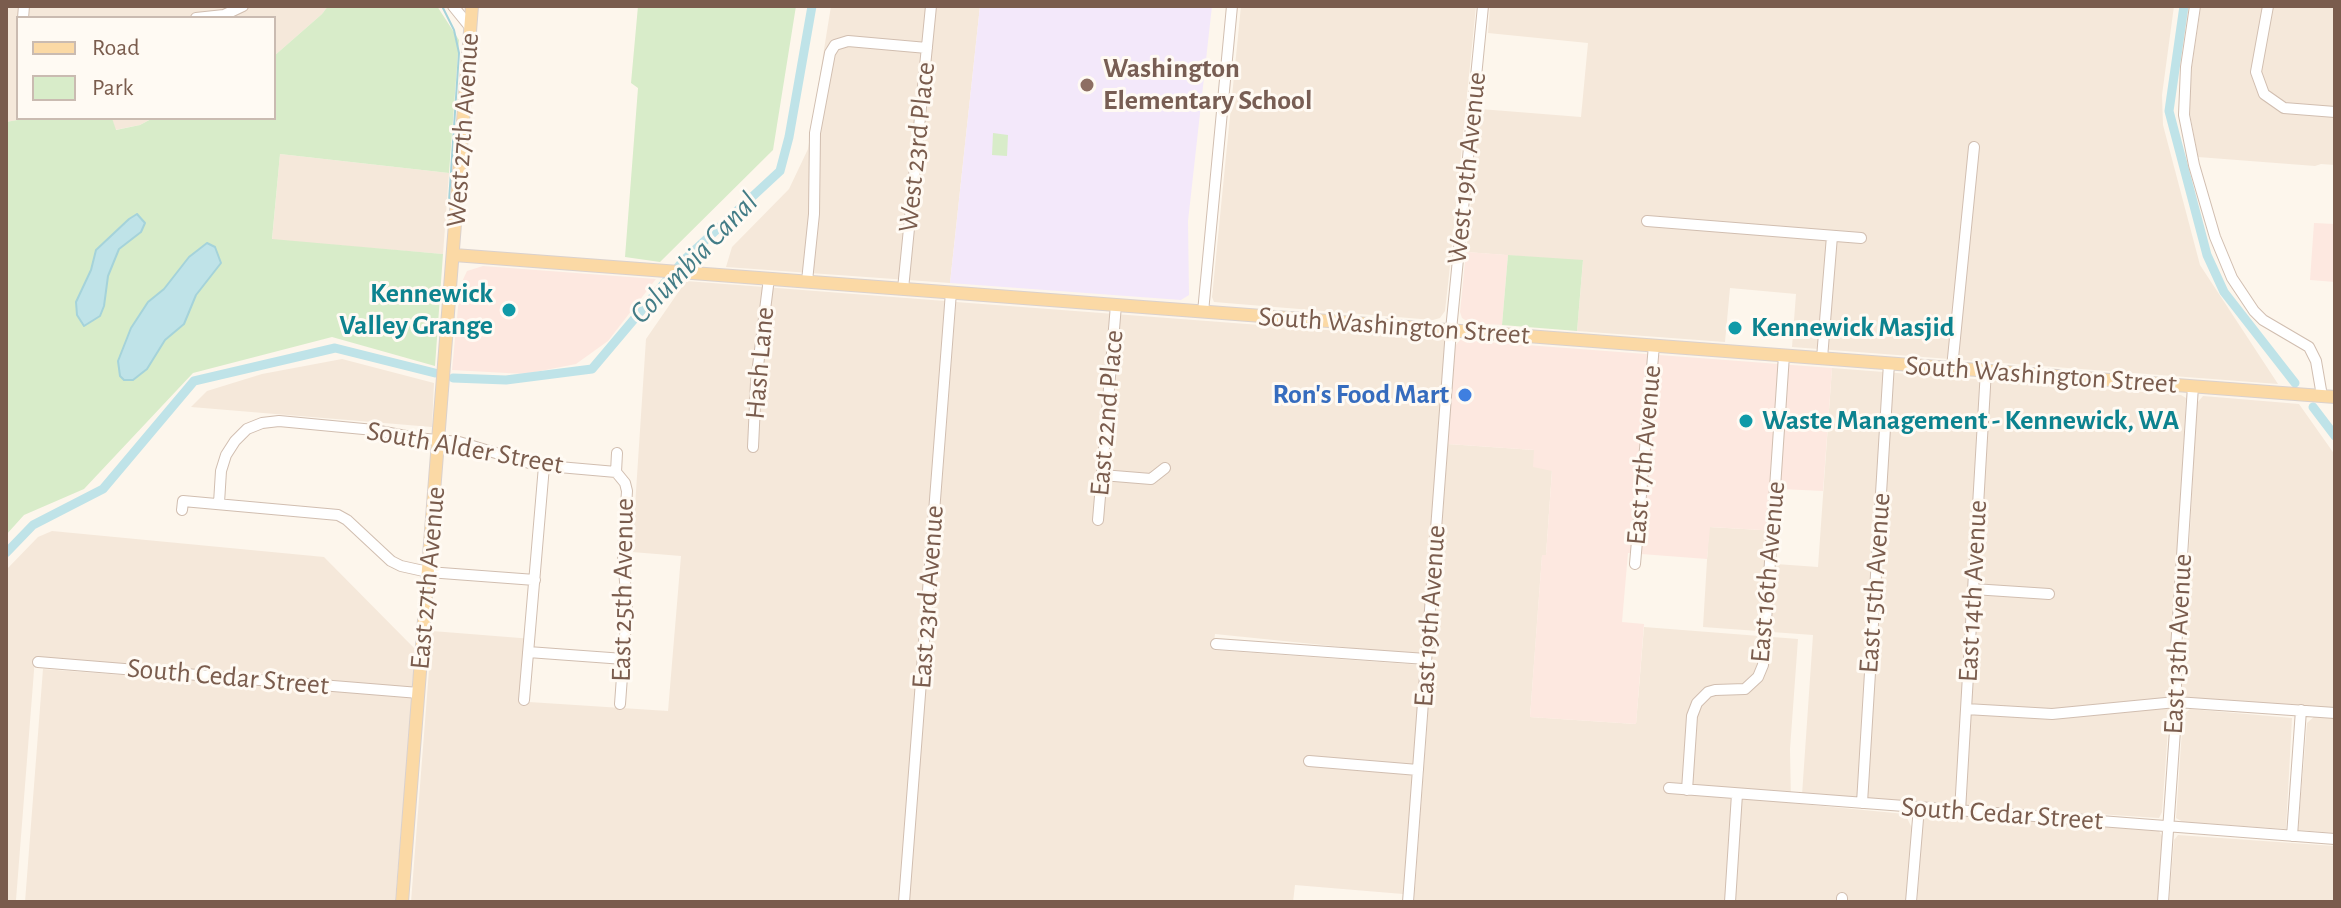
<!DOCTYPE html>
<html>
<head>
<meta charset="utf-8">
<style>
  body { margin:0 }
  #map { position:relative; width:2341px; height:908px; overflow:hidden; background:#fdf6ec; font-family:"Alegreya Sans",sans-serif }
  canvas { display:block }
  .frame { position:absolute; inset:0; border:8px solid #7a5c4d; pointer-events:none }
  .legend { position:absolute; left:16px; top:16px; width:260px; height:104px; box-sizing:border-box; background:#fffaf3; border:2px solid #cabbb1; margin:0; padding:10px 14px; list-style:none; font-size:24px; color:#7a5c4d }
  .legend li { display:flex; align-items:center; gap:16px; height:40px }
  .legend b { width:40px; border:2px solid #cabbb1 }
</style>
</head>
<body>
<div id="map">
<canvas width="2341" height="908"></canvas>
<div class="frame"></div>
<ul class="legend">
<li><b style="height:10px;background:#fbd9a5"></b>Road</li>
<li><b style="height:22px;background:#d8ecc9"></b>Park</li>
</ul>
</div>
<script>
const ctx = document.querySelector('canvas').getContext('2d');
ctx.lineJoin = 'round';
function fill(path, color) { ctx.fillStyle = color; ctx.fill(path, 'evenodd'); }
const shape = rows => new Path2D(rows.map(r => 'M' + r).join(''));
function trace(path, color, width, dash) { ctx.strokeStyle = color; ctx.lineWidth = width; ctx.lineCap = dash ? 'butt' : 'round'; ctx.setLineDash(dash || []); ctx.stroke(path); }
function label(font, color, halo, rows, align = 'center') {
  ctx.font = font + ' "Alegreya Sans",sans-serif'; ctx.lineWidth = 6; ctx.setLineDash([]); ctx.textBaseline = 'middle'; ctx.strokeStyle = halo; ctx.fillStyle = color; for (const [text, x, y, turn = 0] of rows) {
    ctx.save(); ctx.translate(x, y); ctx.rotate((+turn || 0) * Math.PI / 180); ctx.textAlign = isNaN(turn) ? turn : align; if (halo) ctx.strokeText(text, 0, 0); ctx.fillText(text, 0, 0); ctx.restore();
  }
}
const residential = shape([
  [6,6,328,6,322,14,274,56,274,18,18,18,18,118,29,118,6,122],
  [831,6,980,6,950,283,726,267,732,247,789,189,808,149],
  [1241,6,1476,6,1449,275,1445,311,1440,318,1433,320,1214,302,1212,297],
  [1490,6,2174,6,2162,95,2163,125,2200,265,2278,384,1792,347,1796,294,1730,288,1725,342,1577,331,1583,261,1466,252,1480,109,1581,117,1588,43,1488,33],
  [2201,6,2335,6,2335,165,2321,164,2315,166,2198,157,2189,109,2192,66],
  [112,118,153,118,140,125,115,130],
  [280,154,449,173,443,254,272,240],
  [686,281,945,301,901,902,411,902,432,631,533,639,529,702,668,711,681,556,632,552,646,339],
  [956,302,1445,339,1421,655,1215,634,1213,650,1422,665,1403,894,1295,885,1293,902,909,902],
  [342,359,434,383,432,427,191,407,207,391,262,374],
  [1832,368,2181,395,2186,398,2169,716,2162,812,2159,818,1802,795,1813,635,1703,627,1709,527,1778,531,1776,564,1818,567],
  [2203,396,2299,404,2335,455,2335,709,2188,698,2181,692,2197,403],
  [1448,444,1534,450,1542,467,1552,470,1546,555,1542,556,1530,717,1636,724,1644,627,1798,639,1790,749,1791,803,1905,814,1912,828,1906,902,1414,902],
  [52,531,324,557,415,649,412,688,35,658,16,900,6,902,6,570,38,537],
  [43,669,412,697,395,902,25,902],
  [2190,709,2292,718,2286,829,2183,822,2176,818,2183,715],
  [2316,715,2335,717,2335,833,2298,830,2307,723],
  [1932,814,2159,831,2162,836,2158,902,1917,902,1923,820],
  [2178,835,2335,846,2335,902,2169,902,2174,840]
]);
const commercial = shape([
  [2314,223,2335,224,2335,282,2310,280],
  [1466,252,1508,255,1502,325,1470,323,1462,318,1460,312],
  [483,266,656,279,608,341,576,364,525,374,452,370,460,286,467,271],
  [1460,340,1832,368,1823,491,1781,489,1778,531,1710,527,1707,559,1628,553,1622,622,1644,624,1636,724,1530,717,1542,555,1546,555,1552,471,1533,467,1534,450,1448,444,1455,346]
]);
const education = shape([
  [980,6,1212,6,1188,221,1189,295,1181,300,950,283]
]);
const green = shape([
  [328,6,437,6,459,40,449,173,280,154,272,239,443,254,435,366,332,337,193,373,84,489,24,515,6,535,6,122,29,118,112,118,116,130,140,125,153,118,274,118,274,56,322,14],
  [638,6,796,6,773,150,660,262,625,257,638,88,631,83],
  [993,133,1008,135,1007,156,992,155],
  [1508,255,1583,260,1577,331,1502,325]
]);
const water = shape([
  [137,214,145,223,141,232,119,249,108,276,104,306,100,316,84,326,77,315,76,302,91,270,96,250,129,219,137,214],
  [207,243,215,247,221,263,196,295,184,324,165,340,147,369,133,380,124,380,120,376,118,361,131,328,148,302,164,289,189,257,207,243]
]);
const stream = shape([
  [442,6,454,30,459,53,449,201]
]);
const canal = shape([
  [2184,6,2169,111,2207,255,2224,292,2295,383],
  [453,378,506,380,592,369,684,260,780,171,789,137,812,6],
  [2313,407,2335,436],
  [6,553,33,525,103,489,194,381,335,348,435,373]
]);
const minor = shape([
  [453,6,470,27],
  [2195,6,2186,67,2184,115,2194,165,2215,237,2232,278,2254,311,2263,320,2309,347,2316,361,2322,396],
  [2268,6,2256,72,2264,94,2284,108,2335,112],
  [23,18,24,6],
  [196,18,224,15,243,6],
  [1647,221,1861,238],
  [807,281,814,214,815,133,830,53,835,45,848,41,927,48],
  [903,289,931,6],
  [1203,312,1232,6],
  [1822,358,1832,236],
  [1952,368,1974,147],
  [753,447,756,382,769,278],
  [616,472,617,453],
  [1102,475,1151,479,1165,468],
  [219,503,221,471,226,455,235,441,247,429,262,423,279,421,374,430,416,438,459,442,536,465,616,472,625,483,627,491,623,555,627,608,620,704],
  [182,510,183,501,338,515,347,520,391,561,401,566,428,572,535,580],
  [1098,520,1116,305],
  [1635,564,1654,345],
  [1973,589,2049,594],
  [1216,644,1426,659],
  [528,652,624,659],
  [38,662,419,693],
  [524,700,544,466],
  [1966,709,2052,714,2176,702,2335,713],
  [1309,761,1418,770],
  [1669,788,2335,839],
  [1687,790,1692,716,1697,703,1708,692,1715,690,1745,689,1758,677,1763,665,1784,355],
  [1862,803,1889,363],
  [1960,811,1986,370],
  [2292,836,2301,710],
  [904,902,951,292],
  [1408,902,1451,330,1483,6],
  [1730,902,1737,794],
  [1842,902,1842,898],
  [1911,902,1919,807],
  [2163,902,2176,716,2176,649,2193,386]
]);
const major = shape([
  [454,255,2335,397],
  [402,902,472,6]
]);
const markers = [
  [1087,85,8,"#8d6e63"],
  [509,310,8,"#0f9aa8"],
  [1735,328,8,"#0f9aa8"],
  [1465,395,8,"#3f7fe0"],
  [1746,421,8,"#0f9aa8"]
];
const educationNames = [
  ["Washington",1103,69],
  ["Elementary School",1103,101]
];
const streetNames = [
  ["West 27th Avenue",463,130,-86],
  ["West 23rd Place",917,147,-84],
  ["West 19th Avenue",1467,168,-84],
  ["South Washington Street",1394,326,4],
  ["Hash Lane",760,363,-85],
  ["South Washington Street",2041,375,4],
  ["East 22nd Place",1107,413,-85],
  ["South Alder Street",465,448,10],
  ["East 17th Avenue",1644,455,-85],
  ["East 16th Avenue",1768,572,-85],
  ["East 27th Avenue",428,578,-85],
  ["East 15th Avenue",1875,583,-86],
  ["East 25th Avenue",623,590,-89],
  ["East 14th Avenue",1973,591,-87],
  ["East 23rd Avenue",928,597,-86],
  ["East 19th Avenue",1430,616,-86],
  ["East 13th Avenue",2178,644,-87],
  ["South Cedar Street",228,677,5],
  ["South Cedar Street",2002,814,4]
];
const cultureNames = [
  ["Kennewick",493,294,"right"],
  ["Valley Grange",493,326,"right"],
  ["Kennewick Masjid",1751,328],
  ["Waste Management - Kennewick, WA",1762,421]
];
const shopNames = [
  ["Ron's Food Mart",1449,395]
];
const waterNames = [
  ["Columbia Canal",694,258,-46]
];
fill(residential, '#f5e8da');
fill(commercial, '#fde8e0');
fill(education, '#f3e8fa');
fill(green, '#d8ecc9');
fill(water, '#bfe3e8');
trace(water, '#a5d3da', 2);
trace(stream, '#a5d3da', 2);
trace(canal, '#bfe3e8', 9);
trace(minor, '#d1beb0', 12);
trace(major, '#dad1cd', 14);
trace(minor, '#fff', 10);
trace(major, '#fbd9a5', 12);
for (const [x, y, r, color] of markers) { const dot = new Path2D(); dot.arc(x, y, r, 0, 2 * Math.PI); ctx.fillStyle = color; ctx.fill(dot); trace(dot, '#fffaf3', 3); }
label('bold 28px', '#785e54', '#fffaf3', educationNames, 'left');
label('28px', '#7a5c4d', '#fffaf3', streetNames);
label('bold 28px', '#0d838f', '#fffaf3', cultureNames, 'left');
label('bold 28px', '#366cbe', '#fffaf3', shopNames, 'right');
label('italic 30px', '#437c86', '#fffaf3', waterNames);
</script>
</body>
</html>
